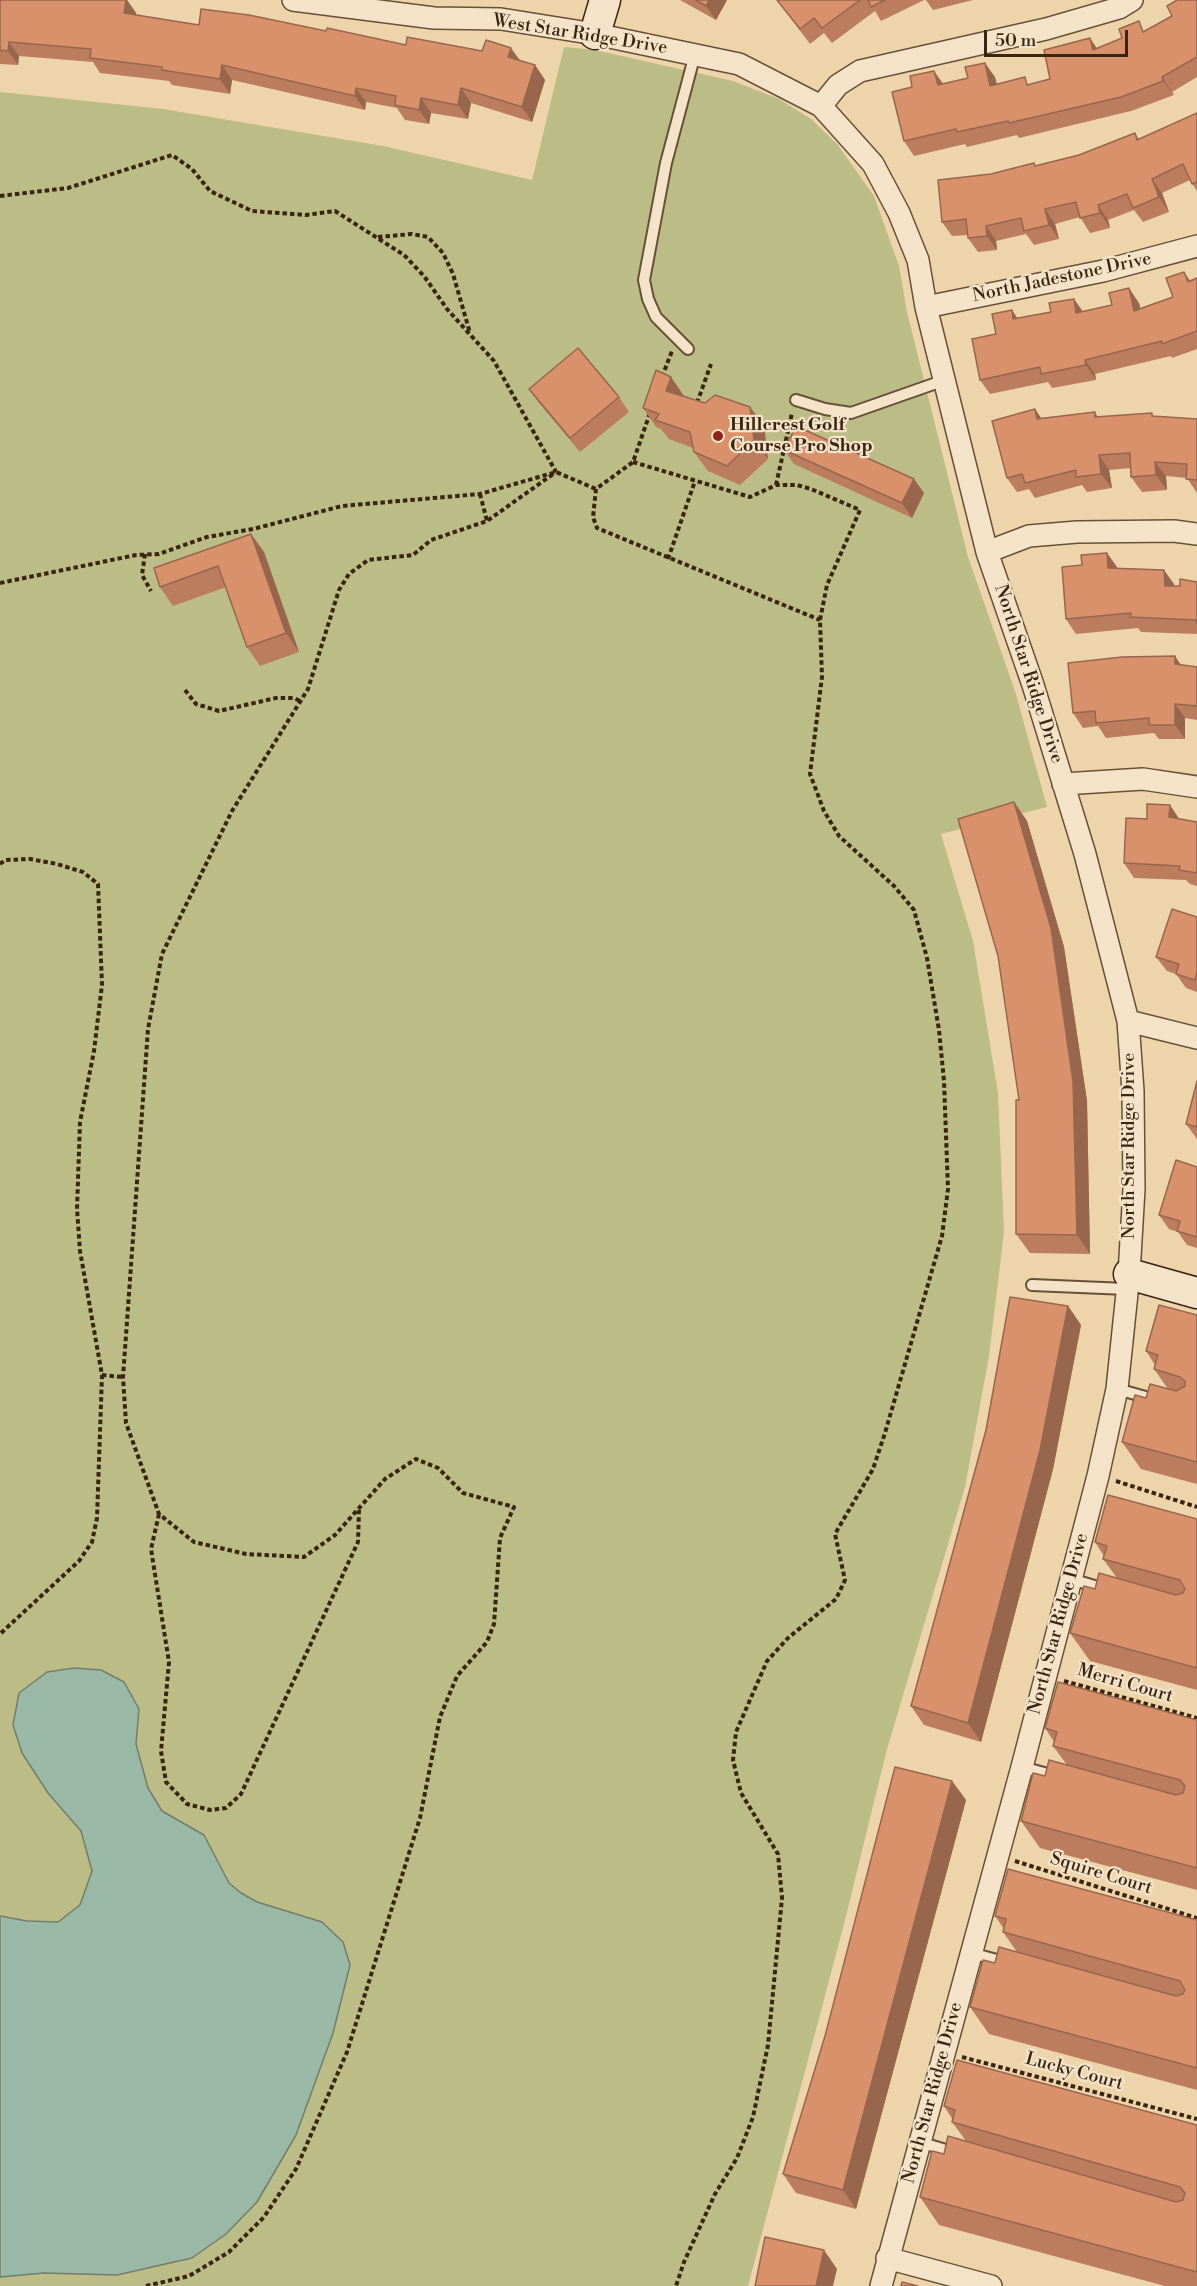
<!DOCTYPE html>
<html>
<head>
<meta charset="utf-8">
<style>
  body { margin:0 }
  #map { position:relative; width:1197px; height:2286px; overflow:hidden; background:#eed4aa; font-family:"Libre Bodoni",serif }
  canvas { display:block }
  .scale { position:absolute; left:984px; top:30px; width:144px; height:27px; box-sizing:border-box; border:3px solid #3a2412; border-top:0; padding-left:8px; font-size:18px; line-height:21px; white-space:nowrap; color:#3a2412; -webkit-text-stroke:4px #f4e3c8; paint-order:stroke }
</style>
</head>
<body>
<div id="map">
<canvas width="1197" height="2286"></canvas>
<div class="scale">50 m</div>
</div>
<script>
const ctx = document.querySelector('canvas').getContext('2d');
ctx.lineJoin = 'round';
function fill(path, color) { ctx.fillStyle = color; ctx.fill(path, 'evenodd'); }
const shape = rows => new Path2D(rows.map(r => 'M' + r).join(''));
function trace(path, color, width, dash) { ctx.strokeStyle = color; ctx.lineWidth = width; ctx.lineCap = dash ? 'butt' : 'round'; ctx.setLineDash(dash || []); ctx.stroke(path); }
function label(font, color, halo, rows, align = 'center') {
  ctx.font = font + ' "Libre Bodoni",serif'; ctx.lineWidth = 4.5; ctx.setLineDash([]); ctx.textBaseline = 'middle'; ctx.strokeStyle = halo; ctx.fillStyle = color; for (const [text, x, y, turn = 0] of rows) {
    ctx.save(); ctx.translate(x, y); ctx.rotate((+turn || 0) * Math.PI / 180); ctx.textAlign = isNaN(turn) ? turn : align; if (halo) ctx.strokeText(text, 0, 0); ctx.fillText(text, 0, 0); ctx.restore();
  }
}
const green = shape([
  [564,47,595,50,733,81,779,99,811,119,837,144,874,196,899,266,907,312,968,557,1015,691,1047,807,941,834,973,941,998,1093,1004,1232,989,1356,965,1487,887,1749,844,1924,748,2286,0,2286,0,92,163,109,383,146,532,180]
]);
const water = shape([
  [74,1668,101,1670,124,1682,139,1709,136,1744,148,1788,162,1811,204,1835,229,1883,241,1893,257,1902,322,1922,343,1942,350,1965,333,2033,296,2135,257,2202,226,2234,192,2258,117,2275,44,2273,0,2277,0,1916,27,1921,58,1922,80,1905,92,1871,81,1831,48,1793,22,1753,13,1725,19,1693,47,1672,74,1668]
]);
const path = shape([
  [0,196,68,188,172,155,192,169,210,191,252,211,306,215,335,211,404,255,424,276,447,309,494,361,556,472],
  [378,237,412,234,428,237,443,253,453,274,470,333],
  [662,377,672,351],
  [697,403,711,364],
  [650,413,633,462,596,489,593,517,597,528,820,620],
  [633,462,750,497,776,485,797,485,811,489,860,510,827,585,820,620,822,677,810,774,824,811,839,836,894,886,914,910,927,958,939,1030,944,1081,948,1189,942,1236,885,1433,873,1469,835,1534,845,1580,836,1599,788,1638,767,1661,736,1732,733,1760,741,1793,778,1854,782,1898,768,2045,753,2117,737,2158,715,2194,684,2262,676,2286],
  [776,485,792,413],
  [480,494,487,521],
  [145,554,142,575,151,591],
  [668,559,695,481],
  [0,583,136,555,159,554,207,537,253,529,342,506,480,494,556,472,596,489],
  [185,690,196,704,219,711,276,698,294,698,300,701],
  [0,864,5,860,30,859,57,864,83,872,98,884,102,985,94,1051,80,1122,77,1209,80,1251,102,1375,97,1518,92,1542,79,1561,0,1634],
  [102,1375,123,1377],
  [1116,1481,1197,1507],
  [159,1514,151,1549,169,1662,161,1751,166,1782,187,1804,210,1810,226,1808,241,1794,358,1542,359,1510],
  [1064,1681,1197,1718],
  [1015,1861,1197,1918],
  [962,2057,1197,2119],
  [146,2286,189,2276,229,2252,264,2217,296,2169,347,2052,420,1818,440,1717,457,1676,487,1642,494,1624,500,1538,514,1507,463,1493,438,1468,416,1459,385,1479,335,1535,304,1557,246,1554,194,1542,159,1514,126,1423,123,1377,148,1029,162,954,232,811,308,689,339,590,349,574,368,560,413,555,431,540,487,521,556,472]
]);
const lane = shape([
  [688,349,656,317,648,299,644,280,666,163,695,54],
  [796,400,825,409,851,413,945,380],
  [1032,1285,1127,1289],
  [1117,1389,1160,1401],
  [1071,1579,1108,1590],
  [1022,1767,1059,1777],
  [971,1953,1008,1963],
  [919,2142,956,2153]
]);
const street = shape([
  [293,0,434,18,501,19,595,34,739,64,821,106,873,164,899,213,918,260,926,307,987,552,1033,685,1085,854,1128,1021,1133,1091,1134,1189,1129,1274,1117,1389,1098,1476,1022,1767,881,2286],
  [821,106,838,85,860,71,1046,29,1119,8,1132,0],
  [926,307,1103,271,1197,246],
  [987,552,1029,536,1077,532,1174,531,1197,534],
  [1063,784,1143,779,1197,787],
  [1128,1021,1197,1038],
  [887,2258,991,2286]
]);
const secondary = shape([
  [595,34,605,0],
  [1129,1274,1197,1293]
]);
const wall = shape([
  [0,0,127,0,136,13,136,15,199,25,326,31,406,45,520,61,535,65,545,80,532,122,471,103,468,119,431,113,429,124,405,120,397,108,366,102,365,110,232,80,230,94,172,85,169,81,100,73,93,62,19,56,18,65,0,64],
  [680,0,727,0,716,20],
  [777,0,924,0,881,21,875,11,832,43,824,33,810,44],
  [926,0,973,0,933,10],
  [1197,0,1197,77,1172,92,1174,95,1131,111,1019,138,1017,135,967,147,965,144,914,156,904,141,943,84,968,78,995,77,997,84,1030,84,1050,79,1097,49,1146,31],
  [1197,113,1197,191,1190,180,1162,193,1169,212,1143,222,1134,210,1108,220,1110,228,1090,233,1080,217,1055,224,1059,239,1034,245,1026,234,996,241,997,250,978,252,968,238,968,235,952,236,942,222,991,174,1034,163,1036,166,1079,155,1135,133,1139,139],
  [1184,272,1190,280,1197,278,1197,349,1172,358,1171,356,1095,374,1096,380,1052,388,1048,382,990,394,980,380,1012,310,1017,319,1083,312,1139,303,1140,308,1173,297],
  [529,389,619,397,629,412,580,452,539,403],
  [684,396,705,403,750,407,764,426,768,459,740,485,708,471,694,452,693,448,669,439,661,429,656,427,643,408],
  [1035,409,1041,418,1095,412,1098,417,1154,416,1197,419,1197,493,1187,478,1166,476,1167,490,1142,492,1131,477,1131,468,1109,470,1112,488,1087,492,1082,485,1035,498,1029,489,1017,492,1007,478],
  [784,450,914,479,924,493,912,518,794,464],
  [264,552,299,652,260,666,247,647,226,587,173,606,160,587,154,568],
  [1107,553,1117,568,1174,584,1174,586,1180,586,1197,582,1197,634,1141,632,1138,628,1076,634,1066,619,1082,565],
  [1181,665,1197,667,1197,720,1185,718,1185,739,1159,739,1154,733,1106,738,1098,726,1083,728,1073,713],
  [1014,802,1027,821,1064,947,1087,1101,1090,1254,1030,1253,1016,1234,1019,1100],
  [1147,819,1179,819,1197,822,1197,886,1190,884,1186,880,1134,878,1124,863],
  [1197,917,1197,992,1186,988,1176,974,1167,971,1156,957],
  [1197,1081,1197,1139,1186,1124],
  [1197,1167,1197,1248,1187,1245,1178,1232,1169,1229,1159,1215],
  [1068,1306,1081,1325,1053,1469,981,1742,924,1725,911,1706],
  [1197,1315,1197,1484,1141,1469,1122,1442,1146,1398,1168,1389,1154,1369,1155,1365,1146,1351],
  [1197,1519,1197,1690,1090,1661,1070,1633,1117,1578,1103,1559,1104,1556,1095,1542],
  [1197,1720,1197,1890,1040,1848,1021,1821,1045,1776,1067,1765,1053,1746,1054,1742,1045,1728],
  [952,1781,966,1800,856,2209,796,2193,783,2174],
  [995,1916,1197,1920,1197,2090,989,2034,970,2007,995,1963,1017,1952,1003,1932,1004,1929],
  [944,2106,1197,2125,1197,2286,1165,2286,939,2225,920,2197,944,2154,966,2141,952,2122,953,2120]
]);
const shadedWall = shape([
  [126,0,127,0,136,13,134,28,124,13],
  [709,0,727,0,716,20,706,6],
  [1090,38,1100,53,1093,50],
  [9,42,19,56,18,65,8,51],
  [511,48,521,62,508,57],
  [985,63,995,77,1000,101,990,86],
  [222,65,232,80,230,94,220,79],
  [535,65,545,80,532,122,522,107],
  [934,71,944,85,938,85],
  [1162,77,1174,95,1163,81],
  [356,88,366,102,365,110,355,96],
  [461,88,471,103,468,119,458,105],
  [421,98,431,113,429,124,419,110],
  [1152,179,1162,193,1169,212,1159,197],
  [1098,205,1108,220,1110,228,1100,213],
  [1045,209,1055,224,1059,239,1049,225],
  [986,226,996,241,997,250,987,236],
  [1129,288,1139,303,1144,325,1134,311],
  [1074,299,1084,313,1076,313],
  [1012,310,1022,325,1013,319],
  [1085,360,1095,374,1096,380,1086,365],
  [671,377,684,396,666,391],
  [750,407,764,426,768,459,754,440],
  [1035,409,1045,424,1037,419],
  [1099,455,1109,470,1112,488,1101,474],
  [1155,462,1166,476,1167,490,1156,475],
  [914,479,924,493,912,518,902,503],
  [251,534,264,552,299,652,286,633],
  [1107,553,1117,567,1118,582,1108,568],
  [1164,570,1174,584,1175,601,1165,586],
  [1175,656,1185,671,1175,664],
  [1175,704,1185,718,1185,739,1175,725],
  [1014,802,1027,821,1064,947,1087,1101,1090,1254,1077,1235],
  [1170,805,1180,820,1169,817],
  [1068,1306,1081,1325,1053,1469,981,1742,968,1723],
  [952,1781,966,1800,856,2209,843,2190],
  [824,2250,837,2269,833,2286,816,2286]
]);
const building = shape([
  [0,0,126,0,124,13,199,25,201,9,249,15,326,31,327,28,406,45,407,37,482,51,486,40,511,48,508,57,535,65,522,107,461,88,458,105,421,98,419,110,395,105,396,96,356,88,355,96,222,65,220,79,162,70,162,67,90,58,91,49,9,42,8,51,0,50,0,0],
  [696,0,709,0,706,6,696,0],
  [777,0,860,0,822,28,814,18,800,29,777,0],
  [868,0,885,0,871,7,868,0],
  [1177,0,1197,0,1197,57,1162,77,1163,81,1121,97,1009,123,1008,121,957,132,956,129,904,141,892,92,912,87,910,76,934,71,938,85,968,78,965,67,985,63,990,86,1025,77,1027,85,1050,79,1044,50,1090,38,1093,50,1122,38,1119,29,1139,21,1143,32,1172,16,1167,6,1177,0],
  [1197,113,1197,182,1192,184,1183,164,1152,179,1159,197,1133,208,1127,194,1098,205,1100,213,1080,218,1076,202,1045,209,1049,225,1024,231,1021,218,986,226,987,236,968,238,966,219,942,222,938,180,991,174,1034,163,1035,166,1079,155,1135,133,1137,140,1197,113],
  [1184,272,1188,282,1197,278,1197,331,1162,344,1162,341,1085,360,1086,365,1041,374,1040,367,980,380,972,339,996,334,992,314,1012,310,1013,319,1051,312,1049,303,1074,299,1076,313,1112,305,1109,293,1129,288,1134,311,1173,297,1166,278,1184,272],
  [578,348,619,397,570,438,529,389,578,348],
  [656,370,671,377,666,391,705,403,715,395,750,407,754,440,727,466,694,452,690,432,655,420,659,414,643,408,656,370],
  [1035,409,1037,419,1095,412,1095,417,1152,413,1152,416,1197,419,1197,480,1186,479,1187,464,1155,462,1156,475,1131,477,1130,453,1099,455,1101,474,1076,477,1076,470,1025,483,1022,474,1007,478,992,421,1035,409],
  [796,426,914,479,902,503,784,450,796,426],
  [251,534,286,633,247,647,218,566,160,587,154,568,251,534],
  [1107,553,1108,568,1164,570,1165,586,1180,586,1180,579,1197,582,1197,623,1196,622,1196,620,1130,617,1131,613,1066,619,1062,567,1082,565,1081,555,1107,553],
  [1175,656,1175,664,1197,667,1197,706,1175,704,1175,725,1149,725,1149,718,1096,723,1095,711,1073,713,1068,663,1122,657,1175,656],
  [1014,802,1051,928,1073,1082,1077,1235,1016,1234,1016,1100,1019,1100,998,956,958,819,1014,802],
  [1147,804,1170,805,1169,817,1197,822,1197,873,1179,870,1180,866,1124,863,1126,818,1147,819,1147,804],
  [1172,909,1197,917,1197,972,1195,980,1176,974,1179,964,1156,957,1172,909],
  [1197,1081,1197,1127,1186,1124,1197,1081],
  [1176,1160,1197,1167,1197,1237,1177,1231,1180,1221,1159,1215,1176,1160],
  [1010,1297,1068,1306,1040,1450,968,1723,911,1706,986,1430,1010,1297],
  [1159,1305,1197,1315,1197,1462,1122,1442,1135,1395,1146,1398,1150,1384,1176,1391,1185,1386,1185,1381,1180,1377,1154,1369,1158,1355,1146,1351,1159,1305],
  [1108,1495,1197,1519,1197,1668,1070,1633,1084,1586,1095,1589,1099,1573,1176,1595,1183,1593,1185,1589,1180,1580,1103,1559,1107,1546,1095,1542,1108,1495],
  [1058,1682,1197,1720,1197,1868,1021,1821,1033,1773,1045,1776,1049,1760,1176,1795,1183,1793,1185,1786,1180,1780,1053,1746,1057,1732,1045,1728,1058,1682],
  [895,1767,952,1781,843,2190,783,2174,825,2036,895,1767],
  [1008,1869,1197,1920,1197,2068,970,2007,983,1960,995,1963,999,1947,1176,1996,1183,1994,1185,1990,1180,1981,1003,1932,1006,1919,995,1916,1008,1869],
  [957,2060,1197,2125,1197,2272,920,2197,932,2151,944,2154,948,2136,1176,2202,1183,2200,1185,2193,1180,2187,952,2122,955,2110,944,2106,957,2060],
  [765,2237,824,2250,816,2286,755,2286,765,2237],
  [902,2282,918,2286,901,2286,902,2282]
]);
const markers = [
  [718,436,6,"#8f2418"]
];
const streetNames = [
  ["West Star Ridge Drive",580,35,9],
  ["North Jadestone Drive",1062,278,-12],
  ["North Star Ridge Drive",1028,674,72],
  ["North Star Ridge Drive",1130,1146,-90],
  ["North Star Ridge Drive",1059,1624,-75],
  ["Merri Court",1125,1684,16],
  ["Squire Court",1101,1874,17],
  ["Lucky Court",1074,2072,15],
  ["North Star Ridge Drive",933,2093,-75]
];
const poiNames = [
  ["Hillcrest Golf",730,426],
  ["Course Pro Shop",730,447]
];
fill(green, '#bbbc86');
fill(water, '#9ab8a6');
trace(water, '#747d6b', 1.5);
trace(lane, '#675038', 14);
trace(street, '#675038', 24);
trace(secondary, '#3a2412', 33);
trace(path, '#3a2412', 4, [4.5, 3]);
trace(lane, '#f4e3c8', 10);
trace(street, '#f4e3c8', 21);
trace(secondary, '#f4e3c8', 30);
fill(wall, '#bb7d5d');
fill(shadedWall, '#98664c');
fill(building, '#d9916c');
trace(building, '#98664c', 1.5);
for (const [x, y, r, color] of markers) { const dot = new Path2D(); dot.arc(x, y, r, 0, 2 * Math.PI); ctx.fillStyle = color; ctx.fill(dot); trace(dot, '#f4e3c8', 2); }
label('18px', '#3a2412', '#f4e3c8', streetNames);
label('bold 18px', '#3a2412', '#f4e3c8', poiNames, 'left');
</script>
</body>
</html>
